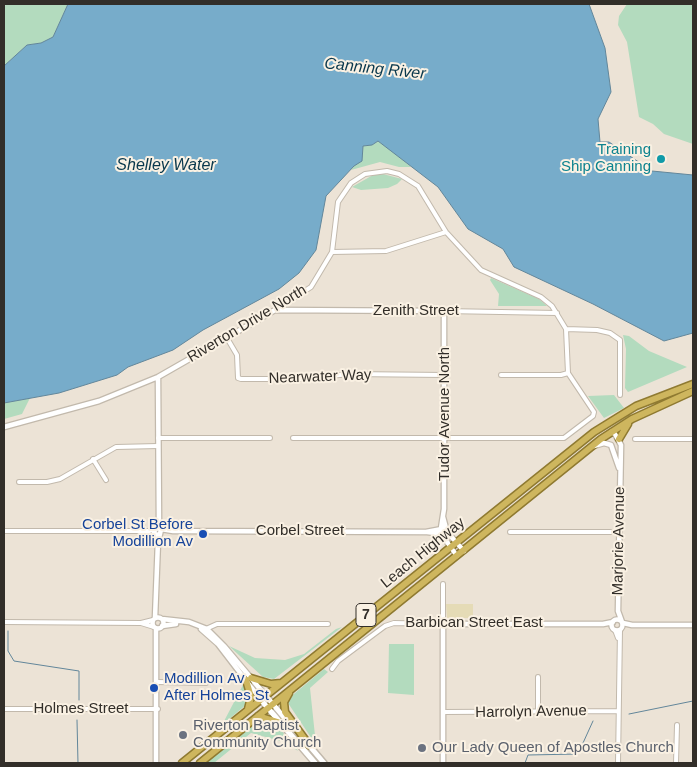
<!DOCTYPE html>
<html>
<head>
<meta charset="utf-8">
<style>
  body { margin:0 }
  #map { position:relative; width:697px; height:767px; overflow:hidden; background:#ece3d6; font-family:Arial,sans-serif }
  canvas { display:block }
  .frame { position:absolute; inset:0; border:5px solid #322e29; pointer-events:none }
</style>
</head>
<body>
<div id="map">
<canvas width="697" height="767"></canvas>
<div class="frame"></div>
</div>
<script>
const ctx = document.querySelector('canvas').getContext('2d');
ctx.lineJoin = 'round';
function fill(path, color) { ctx.fillStyle = color; ctx.fill(path, 'evenodd'); }
const shape = rows => new Path2D(rows.map(r => 'M' + r).join(''));
function trace(path, color, width, dash) { ctx.strokeStyle = color; ctx.lineWidth = width; ctx.lineCap = dash ? 'butt' : 'round'; ctx.setLineDash(dash || []); ctx.stroke(path); }
function label(font, color, halo, rows, align = 'center') {
  ctx.font = font + ' Arial,sans-serif'; ctx.lineWidth = 4; ctx.setLineDash([]); ctx.textBaseline = 'middle'; ctx.strokeStyle = halo; ctx.fillStyle = color; for (const [text, x, y, turn = 0] of rows) {
    ctx.save(); ctx.translate(x, y); ctx.rotate((+turn || 0) * Math.PI / 180); ctx.textAlign = isNaN(turn) ? turn : align; if (halo) ctx.strokeText(text, 0, 0); ctx.fillText(text, 0, 0); ctx.restore();
  }
}
const green = shape([
  [8,4,68,4,53,37,41,43,27,45,4,66,4,6],
  [627,4,693,4,693,144,664,134,653,124,639,117,627,42,618,25,619,16],
  [378,141,395,153,411,167,399,167,380,162,351,170,362,156,363,146,372,145],
  [383,174,402,179,397,184,388,188,361,190,352,187,373,175],
  [491,278,539,299,547,306,498,306,499,294,490,280],
  [623,335,629,336,649,351,687,367,628,392,625,388,626,349],
  [614,395,624,408,604,418,588,396],
  [30,398,22,414,4,419,4,403],
  [342,627,274,679,263,677,229,646,255,658,285,660,304,654,336,629],
  [389,644,414,644,414,695,388,693],
  [324,669,328,672,310,688,316,745,288,703,289,698],
  [244,683,248,691,247,704,222,725],
  [259,719,277,725,298,751,284,742,251,733,214,763,204,763]
]);
const sand = shape([
  [446,604,473,604,473,618,447,618]
]);
const water = shape([
  [68,4,589,4,605,48,611,92,598,119,600,142,609,142,652,171,693,175,693,333,664,341,593,304,514,267,503,249,468,229,438,187,378,141,372,145,363,146,362,161,354,166,326,196,316,250,299,273,279,289,203,330,173,350,128,367,117,375,59,393,4,403,4,66,27,45,41,43,53,37,68,4]
]);
const stream = shape([
  [8,631,8,651,14,661,79,671,79,700],
  [629,714,693,701],
  [77,720,78,763],
  [525,763,528,755,578,754,593,721]
]);
const minor = shape([
  [332,252,386,251,446,232],
  [276,309,311,287,332,252,338,202,351,183,365,174,387,171,399,174,418,186,446,232,481,270,541,297,552,306,566,329,568,373,594,412,593,416,564,438,293,438],
  [444,311,557,313],
  [566,329,597,330,610,333,620,340,620,395],
  [227,338,237,355,238,378,241,379,303,379,349,374,445,375],
  [501,375,561,375,568,373],
  [158,438,270,438],
  [635,439,693,439],
  [93,459,106,480],
  [19,482,47,482,60,479,116,447,158,446],
  [4,531,149,531,155,529],
  [510,532,619,532],
  [4,622,141,623,153,620],
  [141,623,154,627],
  [206,629,217,624,328,624],
  [615,630,618,638],
  [332,669,338,661,385,626,394,623,443,624,443,584],
  [157,682,206,683],
  [4,709,158,709],
  [538,711,538,677],
  [443,712,618,711],
  [618,763,620,630],
  [676,763,677,725]
]);
const tertiary = shape([
  [158,377,159,528],
  [4,427,99,401,158,377,275,310,444,311,444,509,441,528,442,535,457,556],
  [611,432,615,434,621,445,618,611,622,622],
  [594,446,604,443,611,445,619,468],
  [443,517,447,532,464,551],
  [156,528,161,529,160,534,157,535,154,533,157,523],
  [161,529,173,531,426,532,447,528],
  [427,532,444,534],
  '152.5 623a5.5 5.5 0 1 1 11 0a5.5 5.5 0 1 1-11 0Z',
  [155,618,158,541,160,534],
  [162,619,189,622,207,629,224,646,266,696],
  '611.5 625a5.5 5.5 0 1 1 11 0a5.5 5.5 0 1 1-11 0Z',
  [623,623,632,625,693,625],
  [162,626,176,624],
  [156,628,156,763],
  [201,629,218,644,261,700],
  [443,763,443,624,603,624,613,622]
]);
const secondary = shape([
  [266,696,294,729],
  [261,700,315,763],
  [307,743,324,763]
]);
const trunk = shape([
  [619,439,628,424],
  [251,678,271,684,281,683],
  [246,680,251,697,248,709],
  [289,693,284,702,285,712,309,745],
  [258,716,281,723],
  [182,763,594,432,636,406,693,384],
  [200,763,601,439,632,419,693,391]
]);
const markers = [
  [661,159,5,"#0f9aa8"],
  [203,534,5,"#1a4fb4"],
  [154,688,5,"#1a4fb4"],
  [183,735,5,"#6b7280"],
  [422,748,5,"#6b7280"]
];
const shields = [
  [366,615,20]
];
const shieldNames = [
  ["7",366,615]
];
const cultureNames = [
  ["Training",651,150],
  ["Ship Canning",651,167]
];
const streetNames = [
  ["Zenith Street",416,311],
  ["Riverton Drive North",247,324,-31],
  ["Nearwater Way",320,377,-2],
  ["Tudor Avenue North",445,414,-90],
  ["Corbel Street",300,531],
  ["Marjorie Avenue",619,541,-89],
  ["Leach Highway",423,553,-39],
  ["Barbican Street East",474,623],
  ["Holmes Street",81,709],
  ["Harrolyn Avenue",531,712,-1]
];
const transitNames = [
  ["Corbel St Before",193,525],
  ["Modillion Av",193,542],
  ["Modillion Av",164,679,"left"],
  ["After Holmes St",164,696,"left"]
];
const worshipNames = [
  ["Riverton Baptist",193,726],
  ["Community Church",193,743],
  ["Our Lady Queen of Apostles Church",432,748]
];
const waterNames = [
  ["Canning River",375,69,6],
  ["Shelley Water",166,166]
];
fill(green, '#b3dbbe');
fill(sand, '#e5dbb6');
fill(water, '#77acca');
trace(water, '#62869a', 1);
trace(stream, '#62869a', 1);
trace(minor, '#c2b9ac', 6);
trace(tertiary, '#c2b9ac', 7);
trace(secondary, '#c2b9ac', 8);
trace(trunk, '#8f7a31', 9);
trace(minor, '#fff', 4);
trace(tertiary, '#fff', 4.5);
trace(secondary, '#fff', 5);
trace(trunk, '#ceb65e', 6);
for (const [x, y, r, color] of markers) { const dot = new Path2D(); dot.arc(x, y, r, 0, 2 * Math.PI); ctx.fillStyle = color; ctx.fill(dot); trace(dot, '#faf1e3', 2); }
for (const [x, y, w] of shields) { const box = new Path2D(); box.roundRect(x - w / 2, y - 11.5, w, 23, 4); ctx.fillStyle = '#faf1e3'; ctx.fill(box); trace(box, '#322e29', 1); }
label('bold 14px', '#322e29', null, shieldNames);
label('15px', '#0d838f', '#faf1e3', cultureNames, 'right');
label('15px', '#322e29', '#faf1e3', streetNames);
label('15px', '#164399', '#faf1e3', transitNames, 'right');
label('15px', '#5b616d', '#faf1e3', worshipNames, 'left');
label('italic 16px', '#09384d', '#faf1e3', waterNames);
</script>
</body>
</html>
